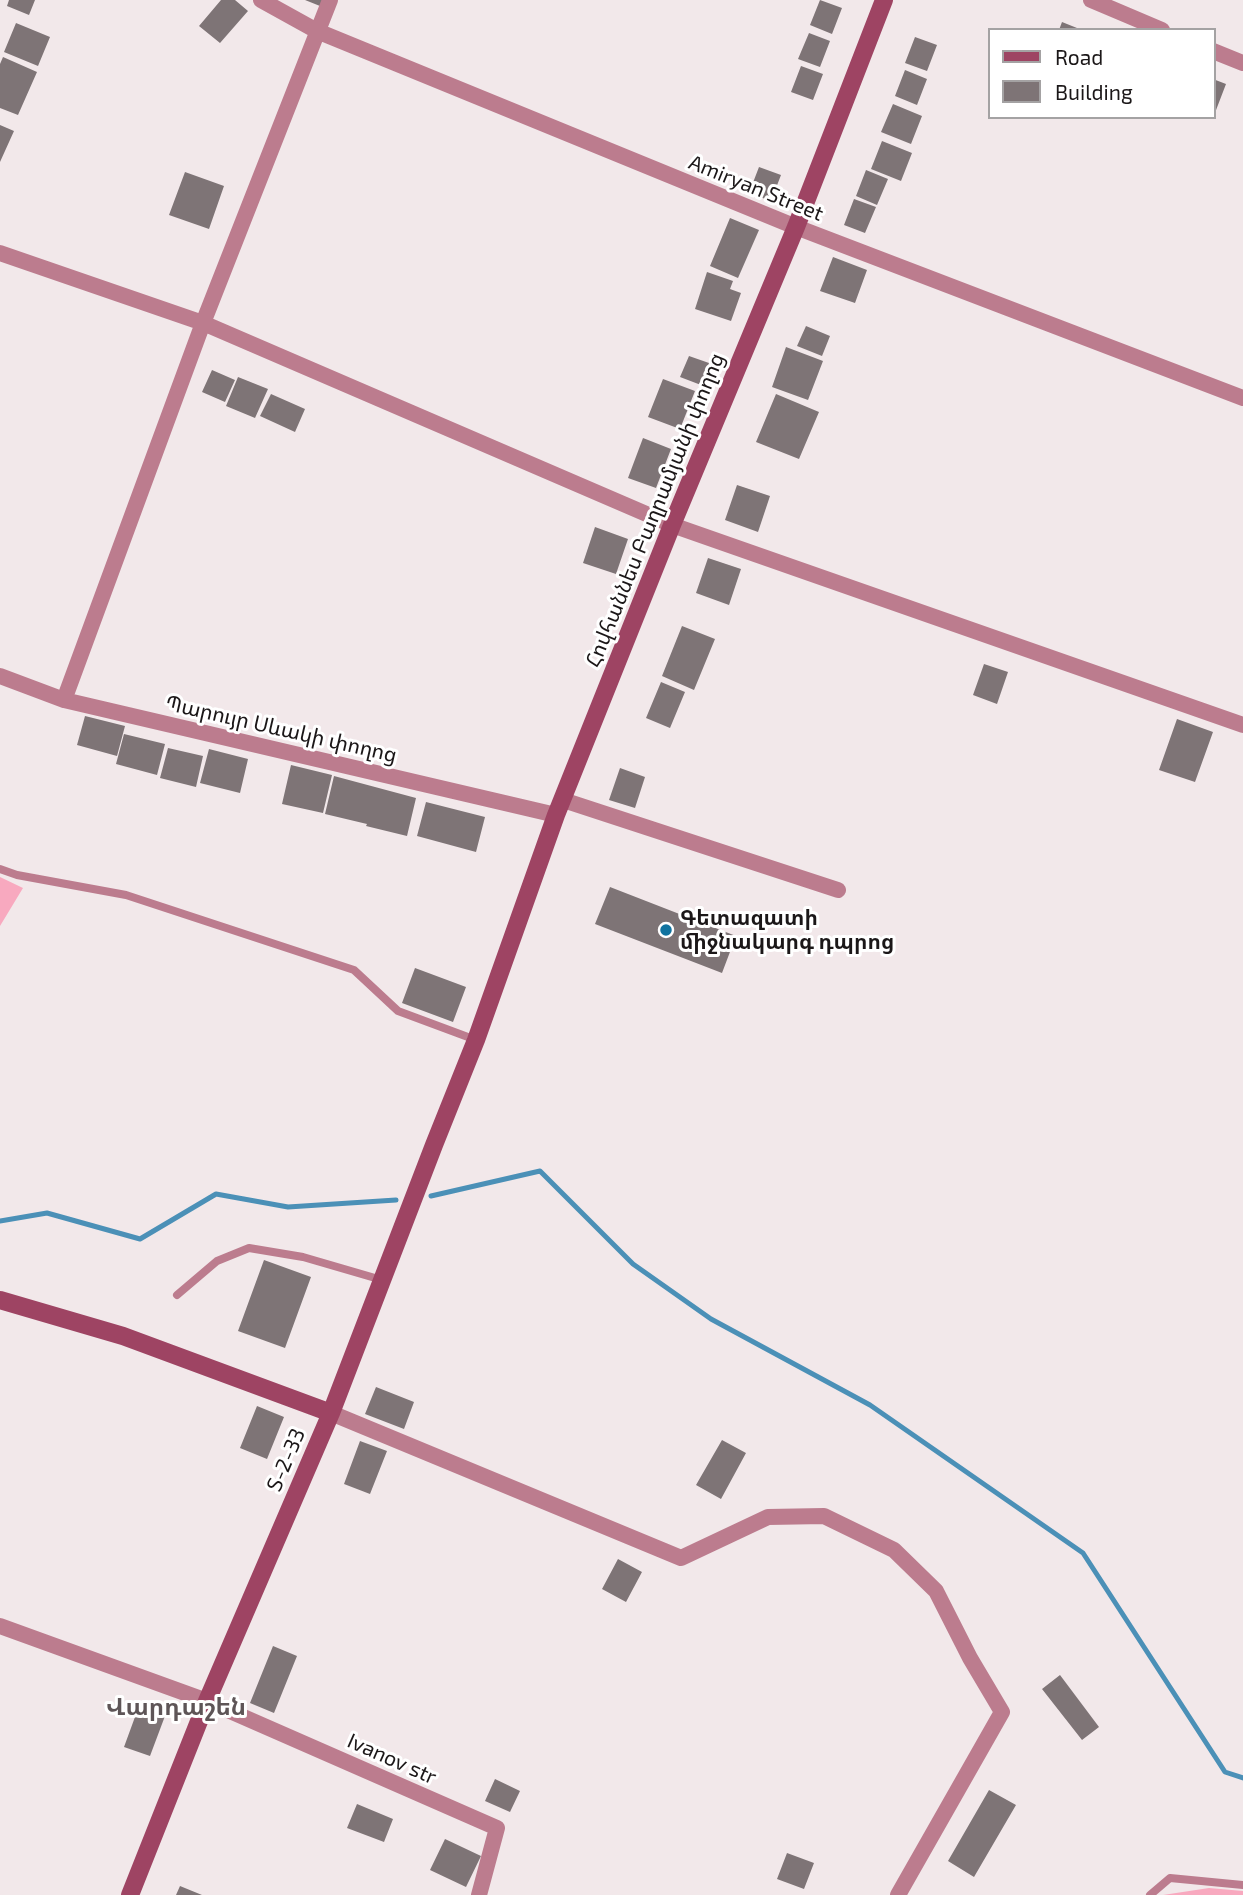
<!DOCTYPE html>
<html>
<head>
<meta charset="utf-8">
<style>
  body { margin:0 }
  #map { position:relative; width:1243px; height:1895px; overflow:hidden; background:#f2e8ea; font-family:"Exo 2",sans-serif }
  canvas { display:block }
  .legend { position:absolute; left:988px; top:28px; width:228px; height:91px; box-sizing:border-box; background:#fff; border:2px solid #a4a2a3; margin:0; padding:9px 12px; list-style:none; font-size:21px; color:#1b1718 }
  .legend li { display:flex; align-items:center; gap:14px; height:35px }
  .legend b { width:35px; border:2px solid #a4a2a3 }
</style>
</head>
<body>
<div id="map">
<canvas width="1243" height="1895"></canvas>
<ul class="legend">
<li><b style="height:9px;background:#9e4463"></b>Road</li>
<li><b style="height:19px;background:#7e7476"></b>Building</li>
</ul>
</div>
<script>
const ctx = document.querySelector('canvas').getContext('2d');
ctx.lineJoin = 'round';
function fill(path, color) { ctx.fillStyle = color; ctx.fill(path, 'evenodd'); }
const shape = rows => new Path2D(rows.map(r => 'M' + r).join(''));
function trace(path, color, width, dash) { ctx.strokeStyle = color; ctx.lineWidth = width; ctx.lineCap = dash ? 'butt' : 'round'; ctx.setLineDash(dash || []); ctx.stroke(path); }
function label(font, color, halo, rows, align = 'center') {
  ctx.font = font + ' "Exo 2","Noto Sans Armenian",sans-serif'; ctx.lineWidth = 6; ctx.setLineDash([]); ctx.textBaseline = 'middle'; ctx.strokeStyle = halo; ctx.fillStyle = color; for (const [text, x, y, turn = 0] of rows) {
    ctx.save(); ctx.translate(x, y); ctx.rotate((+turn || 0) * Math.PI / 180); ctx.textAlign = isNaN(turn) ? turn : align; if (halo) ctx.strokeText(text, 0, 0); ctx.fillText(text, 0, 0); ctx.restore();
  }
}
const green = shape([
  [0,877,23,888,0,926],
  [1209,1888,1243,1891,1243,1895,1163,1895]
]);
const stream = shape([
  [431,1196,540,1171,633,1264,711,1319,870,1405,1083,1553,1225,1772,1243,1778],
  [0,1221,47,1213,140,1239,216,1194,288,1207,396,1200]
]);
const building = shape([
  [9,0,35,0,29,15,7,6],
  [221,0,235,0,248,11,220,43,199,26],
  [305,0,323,0,320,6],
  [820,0,842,8,832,34,810,25],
  [1062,22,1082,30,1059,30],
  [16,23,50,37,38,66,4,52],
  [809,33,830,41,820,67,798,59],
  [915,37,937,45,927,71,905,63],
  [3,57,37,72,18,115,0,108,0,64],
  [801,66,823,74,813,100,791,92],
  [905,70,927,79,917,105,895,96],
  [1213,79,1226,84,1213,118],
  [893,104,922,116,911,144,881,132],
  [0,125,14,131,0,162],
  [882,141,912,153,901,181,871,169],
  [759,167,781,175,771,201,749,193],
  [866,170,888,179,877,205,856,196],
  [185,172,224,186,209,229,169,215],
  [854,199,876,207,865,233,844,225],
  [730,218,759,230,738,278,710,266],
  [833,257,867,270,855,303,820,291],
  [707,272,733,281,730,289,741,293,731,321,695,309],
  [806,326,830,336,822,356,797,346],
  [786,347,823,361,808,400,772,387],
  [689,356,709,363,701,385,680,377],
  [212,370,235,380,225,402,202,392],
  [238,377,268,389,255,418,226,406],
  [663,379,695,391,680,429,648,417],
  [271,394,305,409,295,432,260,416],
  [776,394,819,412,799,459,756,442],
  [643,438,671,449,656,488,628,478],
  [737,485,770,496,758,532,725,520],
  [595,527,628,539,616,574,583,563],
  [708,558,741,569,729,605,696,593],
  [682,626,715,639,694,690,662,676],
  [984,664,1008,672,997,704,973,695],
  [661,682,685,692,670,728,646,718],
  [85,716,125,726,117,756,77,745],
  [1177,719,1213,732,1195,782,1159,770],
  [124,734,165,744,157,775,116,764],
  [168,748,203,756,196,787,160,778],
  [209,749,248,759,240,793,200,783],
  [291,765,332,775,323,813,282,804],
  [620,768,645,777,635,808,609,800],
  [334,776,416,798,407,836,366,826,367,824,325,814],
  [426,802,485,817,476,852,417,836],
  [610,887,736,936,722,973,595,924],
  [415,968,466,987,453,1022,402,1003],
  [264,1260,311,1277,285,1348,238,1331],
  [376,1387,414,1402,404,1429,365,1414],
  [257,1406,284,1417,267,1459,240,1448],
  [722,1440,746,1453,721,1499,696,1485],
  [360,1441,387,1451,370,1494,344,1484],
  [618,1559,642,1572,626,1602,602,1589],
  [273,1646,297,1656,274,1713,250,1703],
  [1060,1675,1099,1727,1082,1740,1042,1689],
  [139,1706,165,1716,150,1756,124,1747],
  [495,1779,520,1791,510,1812,485,1801],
  [989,1790,1016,1805,974,1877,948,1861],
  [357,1804,393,1819,384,1842,347,1828],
  [445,1839,481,1856,466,1887,430,1870],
  [787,1853,814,1863,804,1889,777,1879],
  [180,1886,202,1895,176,1895]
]);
const lane = shape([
  [0,869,17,875,126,895,354,970,398,1011,476,1040],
  [177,1295,217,1261,249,1248,303,1257,382,1280],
  [1150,1895,1170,1878,1243,1885]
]);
const street = shape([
  [261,0,317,31,796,227,1243,398],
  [1091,0,1162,30],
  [1213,51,1243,63],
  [0,253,203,323,672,525,1243,725],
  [0,676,64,700,556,815],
  [64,700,203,323,330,0],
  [563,800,838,890],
  [331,1413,681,1558,768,1517,824,1516,894,1550,936,1591,970,1658,1002,1712,898,1895],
  [0,1626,207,1701,497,1828,479,1895]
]);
const secondary = shape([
  [0,1300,123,1336,331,1413],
  [130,1895,207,1701,331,1413,434,1145,476,1040,556,815,672,525,796,227,884,0]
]);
const markers = [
  [666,930,7,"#1073a0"]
];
const streetNames = [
  ["Amiryan Street",756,188,22],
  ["Հովհաննես Բաղրամյանի փողոց",655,510,-68],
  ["Պարույր Սևակի փողոց",281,729,13],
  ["Տ-2-33",286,1460,-67],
  ["Ivanov str",392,1759,24]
];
const poiNames = [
  ["Գետազատի",680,918],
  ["միջնակարգ դպրոց",680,942]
];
const quarterNames = [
  ["Վարդաշեն",176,1707]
];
fill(green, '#f8a9bf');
trace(stream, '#4b90b7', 5);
fill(building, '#7e7476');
trace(lane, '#bc7c8e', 8);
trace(street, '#bc7c8e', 16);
trace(secondary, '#9e4463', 18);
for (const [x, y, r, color] of markers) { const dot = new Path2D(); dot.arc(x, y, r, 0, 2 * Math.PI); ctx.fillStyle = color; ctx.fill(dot); trace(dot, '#fff', 2.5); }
label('21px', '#1b1718', '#fff', streetNames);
label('bold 21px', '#1b1718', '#fff', poiNames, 'left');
label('bold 24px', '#5e5557', '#fff', quarterNames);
</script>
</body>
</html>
